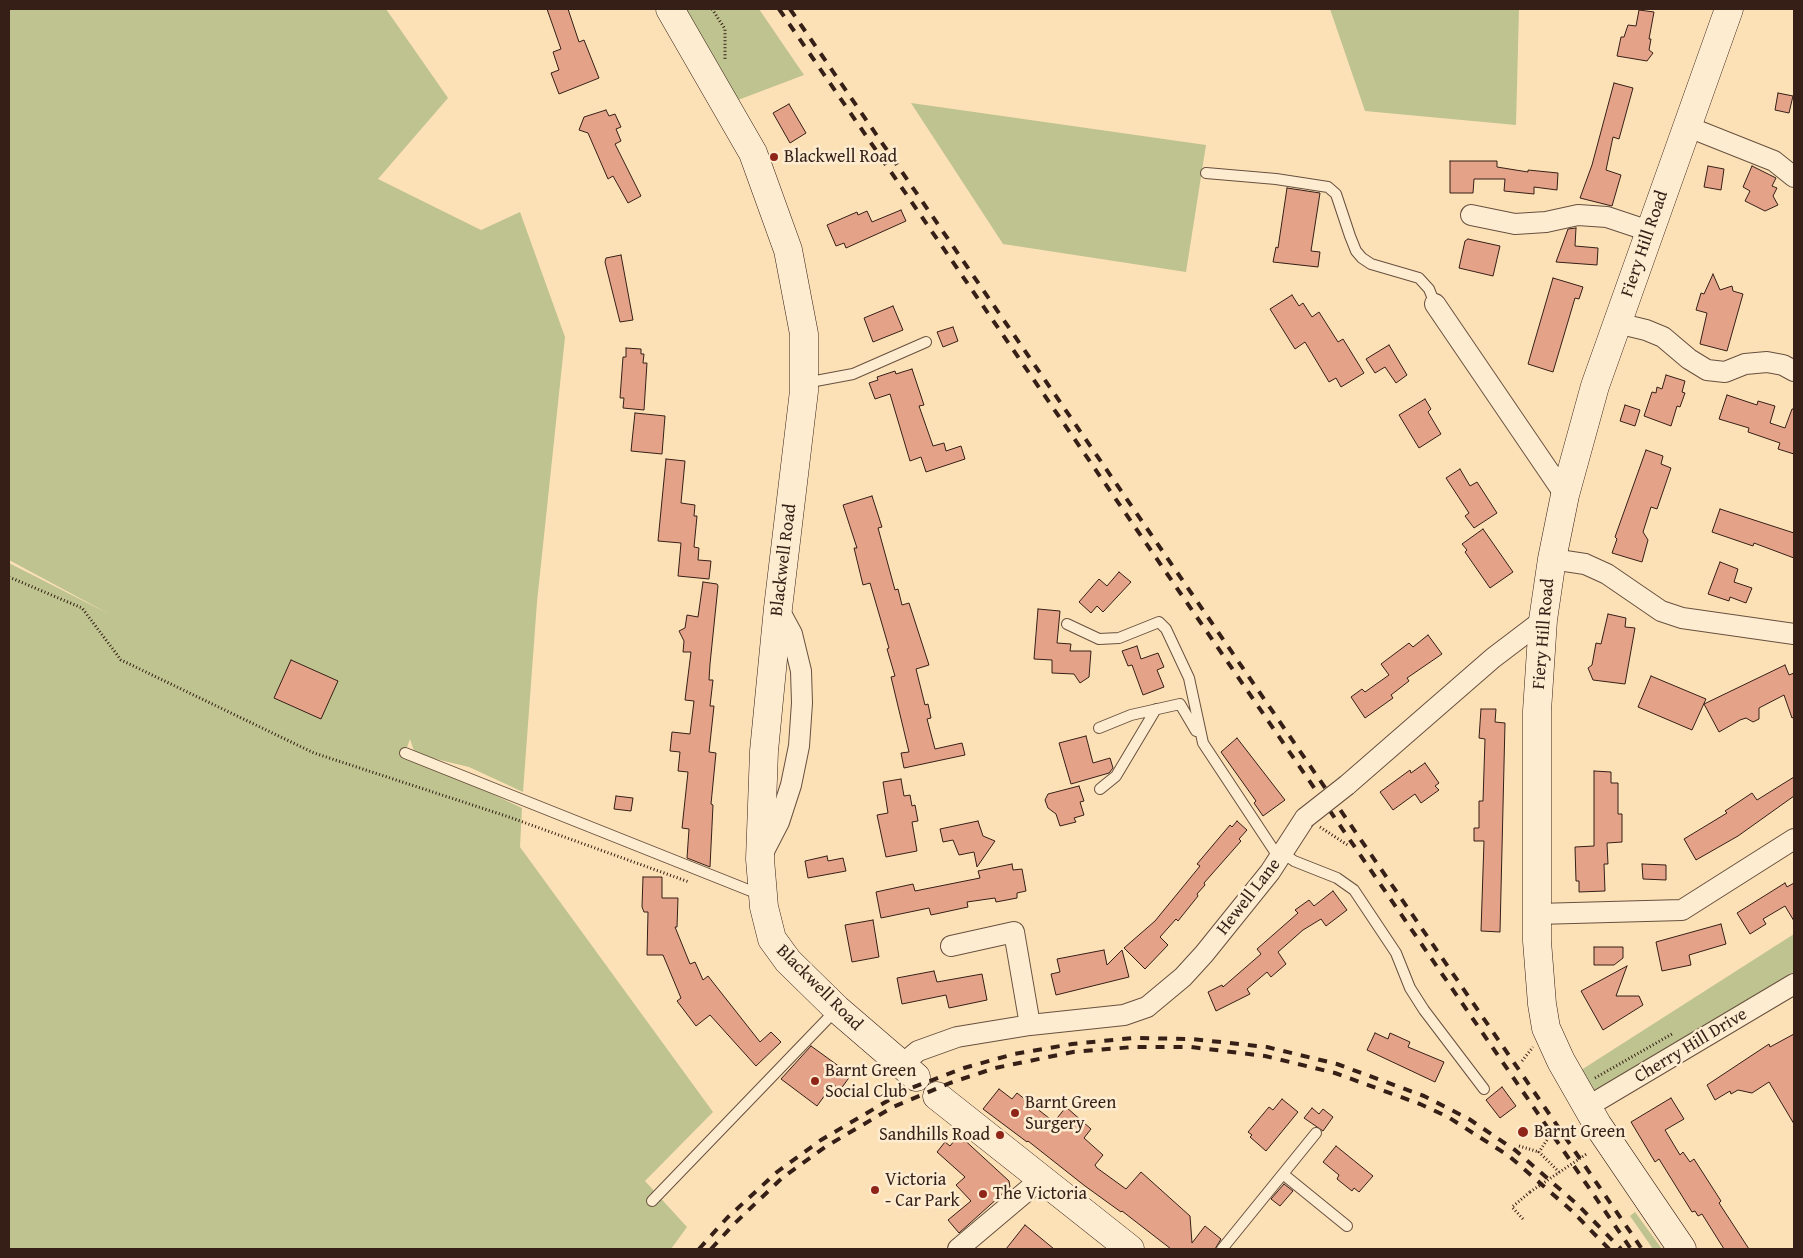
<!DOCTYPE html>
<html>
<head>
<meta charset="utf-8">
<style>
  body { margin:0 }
  #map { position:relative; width:1803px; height:1258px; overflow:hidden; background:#fde1b6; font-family:"Gentium Book Plus",serif }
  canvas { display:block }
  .frame { position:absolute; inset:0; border:10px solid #351f17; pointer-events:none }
</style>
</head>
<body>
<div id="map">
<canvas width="1803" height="1258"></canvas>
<div class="frame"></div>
</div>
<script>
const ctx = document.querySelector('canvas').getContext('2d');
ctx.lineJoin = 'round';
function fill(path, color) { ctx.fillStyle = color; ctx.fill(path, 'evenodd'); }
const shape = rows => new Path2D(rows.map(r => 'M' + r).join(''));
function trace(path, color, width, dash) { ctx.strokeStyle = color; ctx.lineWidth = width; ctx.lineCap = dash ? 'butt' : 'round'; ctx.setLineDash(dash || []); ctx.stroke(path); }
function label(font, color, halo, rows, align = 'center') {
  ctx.font = font + ' "Gentium Book Plus",serif'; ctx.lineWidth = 5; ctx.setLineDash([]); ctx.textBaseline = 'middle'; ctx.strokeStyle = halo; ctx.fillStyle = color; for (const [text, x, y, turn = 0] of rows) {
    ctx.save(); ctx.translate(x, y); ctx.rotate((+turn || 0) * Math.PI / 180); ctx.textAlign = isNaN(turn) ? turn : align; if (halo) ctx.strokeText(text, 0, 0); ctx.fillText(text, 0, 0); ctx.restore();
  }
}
const green = shape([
  [9,9,386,9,448,98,378,179,481,230,520,212,565,337,537,602,523,792,469,767,415,754,410,739,405,753,522,808,520,847,713,1112,645,1181,687,1227,671,1249,9,1249,9,563,111,615,9,560],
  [681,9,759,9,804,75,738,100],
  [1330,9,1519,9,1516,125,1365,111],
  [911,103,1206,145,1186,272,1003,244],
  [1794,934,1794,976,1594,1097,1578,1072],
  [1635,1212,1662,1249,1653,1249,1630,1216]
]);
const building = shape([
  [547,9,568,9,579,42,584,40,599,78,559,94,551,73,559,70,553,52,561,49,547,9],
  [1639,10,1654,12,1649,39,1651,39,1649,50,1653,53,1647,61,1617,56,1621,37,1624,37,1628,25,1636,26,1639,10],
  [1614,83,1633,88,1619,139,1613,137,1606,170,1621,175,1612,206,1580,198,1592,165,1614,83],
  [1778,93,1793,96,1789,113,1775,110,1778,93],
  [789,104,806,133,790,143,773,113,789,104],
  [606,110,609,116,615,114,621,127,616,129,621,141,615,144,641,196,628,203,613,176,608,179,588,133,579,130,584,117,606,110],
  [1450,161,1497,161,1497,167,1528,172,1528,170,1558,173,1557,190,1534,187,1534,194,1504,191,1505,179,1474,179,1473,193,1450,193,1450,161],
  [1708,166,1724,169,1721,190,1704,187,1708,166],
  [1752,166,1776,178,1772,186,1777,188,1773,196,1778,205,1765,211,1745,201,1750,191,1743,187,1752,166],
  [1287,188,1320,193,1311,251,1320,252,1318,267,1273,262,1276,247,1278,248,1287,188],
  [901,210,906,221,846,248,844,243,836,246,827,225,857,212,858,215,867,211,872,222,901,210],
  [1576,228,1575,246,1598,248,1597,265,1556,262,1568,229,1576,228],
  [1468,239,1500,246,1493,276,1459,268,1465,241,1468,239],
  [621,255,633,320,620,322,605,262,606,258,621,255],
  [1713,274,1720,290,1732,286,1733,291,1743,294,1727,351,1700,344,1707,313,1696,310,1701,293,1704,294,1713,274],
  [1553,278,1583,287,1579,299,1575,298,1553,372,1528,364,1553,278],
  [1292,295,1299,306,1303,303,1312,317,1319,312,1338,342,1343,339,1364,373,1341,387,1336,378,1329,382,1305,342,1295,349,1270,309,1292,295],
  [893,306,903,330,873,342,864,318,893,306],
  [953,327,958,341,943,347,937,332,953,327],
  [1389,345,1407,375,1396,383,1385,367,1375,373,1366,359,1389,345],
  [626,348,641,349,641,354,644,354,643,363,647,363,644,410,623,408,624,398,620,398,623,357,626,357,626,348],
  [912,369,924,405,919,406,933,446,944,443,946,451,961,446,965,459,926,472,921,457,910,461,890,394,875,399,869,383,878,380,877,377,895,371,896,374,912,369],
  [1666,375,1685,381,1682,392,1685,393,1680,407,1677,406,1671,426,1644,416,1652,392,1656,393,1657,387,1662,389,1666,375],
  [1727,395,1757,405,1758,401,1775,406,1770,423,1785,428,1792,409,1794,409,1794,454,1778,449,1780,443,1748,432,1749,428,1719,419,1727,395],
  [1425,399,1431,409,1428,412,1441,434,1419,448,1399,415,1425,399],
  [1625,405,1640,410,1635,426,1620,421,1625,405],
  [635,413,665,416,662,454,631,451,635,413],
  [1646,450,1663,456,1661,464,1671,468,1657,509,1651,507,1643,532,1648,540,1642,562,1612,553,1617,539,1615,537,1646,450],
  [666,459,685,461,681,503,695,505,694,516,697,516,694,547,699,548,698,560,711,561,709,579,678,576,681,543,658,541,666,459],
  [1460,469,1470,486,1477,482,1497,513,1474,528,1465,516,1469,513,1446,478,1460,469],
  [872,496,882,527,878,528,895,590,898,589,902,605,909,603,929,665,916,669,925,705,928,704,931,718,927,719,935,749,962,743,965,755,904,768,901,753,909,752,891,677,895,676,887,649,889,648,870,583,863,585,854,548,857,548,843,505,872,496],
  [1720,509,1794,533,1794,558,1754,543,1753,546,1712,532,1720,509],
  [1483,529,1513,572,1490,588,1465,552,1467,550,1462,544,1483,529],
  [1720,562,1738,569,1734,582,1752,588,1746,603,1730,597,1729,601,1708,594,1720,562],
  [1119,572,1131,582,1103,612,1097,606,1091,613,1079,602,1099,579,1107,586,1119,572],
  [703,582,717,584,718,586,710,664,709,680,713,680,710,706,714,706,709,752,716,753,711,804,713,805,710,867,687,858,689,829,682,828,688,772,678,771,680,752,670,751,672,732,690,734,694,701,685,700,691,652,683,652,684,641,679,631,685,628,687,615,698,617,703,582],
  [1038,609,1060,611,1057,643,1071,644,1070,651,1091,651,1089,677,1080,683,1074,674,1052,673,1052,660,1034,659,1038,609],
  [1608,614,1626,618,1625,627,1635,628,1625,684,1593,680,1588,668,1592,665,1596,643,1601,644,1608,614],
  [1428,635,1442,654,1407,678,1409,681,1391,695,1393,698,1365,718,1351,697,1362,689,1365,692,1389,675,1381,664,1409,643,1413,647,1428,635],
  [1137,646,1141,659,1158,653,1164,667,1157,670,1164,687,1143,695,1132,665,1128,666,1122,651,1137,646],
  [291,660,338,681,321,719,274,698,291,660],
  [1785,665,1789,675,1794,673,1794,717,1792,718,1784,695,1759,708,1759,719,1753,722,1746,718,1740,720,1719,732,1704,704,1785,665],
  [1651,676,1706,699,1692,730,1638,707,1651,676],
  [1481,709,1496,709,1495,722,1505,723,1500,932,1481,931,1484,841,1474,841,1474,828,1479,828,1479,801,1483,801,1485,739,1479,738,1481,709],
  [1086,736,1093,763,1110,758,1113,768,1109,773,1071,784,1059,743,1086,736],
  [1237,738,1285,800,1263,816,1254,803,1256,801,1221,752,1237,738],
  [1425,763,1439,783,1435,786,1439,790,1421,803,1415,794,1393,810,1380,792,1410,770,1411,773,1425,763],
  [1594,771,1611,772,1611,783,1618,783,1618,814,1622,814,1622,842,1607,843,1608,864,1604,864,1605,891,1579,892,1579,881,1576,881,1575,847,1594,846,1594,771],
  [1794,777,1794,796,1738,836,1696,860,1684,839,1727,813,1725,811,1752,793,1757,800,1794,777],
  [901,779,904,796,910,795,912,806,915,805,918,821,912,822,917,851,886,857,877,815,888,813,883,782,901,779],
  [1079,786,1084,801,1080,802,1084,815,1074,818,1076,822,1060,826,1056,814,1048,808,1045,800,1048,794,1079,786],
  [616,796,633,798,631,811,614,809,616,796],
  [978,821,983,836,995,841,977,867,974,852,959,855,953,840,943,842,940,829,978,821],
  [1237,821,1247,830,1239,839,1241,841,1204,883,1205,885,1197,894,1198,896,1178,921,1176,919,1160,937,1168,945,1145,969,1124,948,1155,921,1200,866,1197,864,1230,825,1232,827,1237,821],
  [827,856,828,861,843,858,846,871,808,878,805,861,827,856],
  [1012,864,1013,870,1022,869,1026,891,1017,893,1017,898,996,902,995,898,967,902,968,907,931,915,929,908,881,918,876,892,913,884,915,891,980,878,978,871,1012,864],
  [1642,864,1666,865,1666,880,1643,879,1642,864],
  [643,877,662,877,662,898,678,898,677,927,675,927,690,964,695,962,703,980,708,976,760,1042,771,1032,781,1042,756,1066,710,1015,696,1026,677,1001,681,998,663,955,647,955,648,912,644,912,642,907,643,877],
  [1785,883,1787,887,1794,883,1794,921,1785,906,1763,919,1766,924,1750,934,1737,913,1785,883],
  [1333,891,1347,910,1326,926,1321,919,1303,930,1278,952,1286,964,1271,977,1267,972,1247,989,1250,994,1216,1011,1208,992,1222,985,1223,987,1261,954,1257,949,1298,913,1295,910,1309,900,1314,906,1333,891],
  [873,920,879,957,852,962,845,925,873,920],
  [1721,924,1726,944,1689,955,1691,965,1662,971,1656,942,1721,924],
  [1594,947,1623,947,1623,958,1614,965,1594,965,1594,947],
  [1104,950,1107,965,1122,950,1129,977,1056,995,1051,974,1060,972,1057,959,1104,950],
  [1627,966,1616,996,1639,996,1643,1005,1603,1030,1581,991,1627,966],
  [934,971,937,982,982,974,987,1000,949,1008,946,995,902,1004,897,978,934,971],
  [1375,1033,1388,1039,1390,1033,1410,1042,1408,1047,1444,1062,1435,1082,1367,1050,1375,1033],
  [1794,1034,1794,1124,1769,1082,1752,1093,1738,1090,1731,1094,1730,1091,1715,1100,1707,1085,1769,1044,1770,1047,1794,1034],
  [811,1046,851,1075,840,1090,833,1084,817,1106,781,1079,811,1046],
  [1502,1087,1516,1106,1500,1118,1486,1100,1502,1087],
  [999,1089,1012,1099,1017,1093,1054,1122,1066,1107,1091,1129,1084,1138,1103,1155,1095,1165,1097,1168,1126,1189,1141,1172,1190,1216,1192,1243,1205,1226,1221,1239,1215,1249,1171,1249,1122,1211,1121,1212,1085,1186,1028,1141,1027,1142,983,1109,999,1089],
  [1671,1098,1684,1119,1665,1130,1680,1155,1683,1152,1690,1162,1694,1159,1721,1201,1719,1203,1749,1249,1724,1249,1702,1214,1698,1216,1695,1211,1692,1212,1659,1159,1655,1162,1631,1122,1671,1098],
  [1282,1099,1298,1112,1266,1151,1250,1137,1252,1135,1248,1132,1269,1107,1273,1110,1282,1099],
  [1312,1108,1319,1114,1323,1109,1333,1117,1323,1131,1304,1118,1312,1108],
  [959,1135,1009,1181,1010,1187,959,1233,948,1220,971,1201,956,1185,965,1177,937,1152,945,1142,950,1146,959,1135],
  [1336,1146,1373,1176,1359,1192,1354,1188,1352,1191,1337,1179,1339,1175,1323,1162,1336,1146],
  [1284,1184,1293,1191,1280,1206,1271,1199,1284,1184],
  [1025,1225,1054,1249,1006,1249,1025,1225]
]);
const path = shape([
  [712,9,725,29,725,59],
  [9,577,82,608,121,660,314,753,509,817,689,882],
  [1320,827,1349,846],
  [1522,1061,1533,1047],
  [1595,1078,1672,1034],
  [1547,1140,1539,1152,1559,1172],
  [1519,1146,1539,1152],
  [1523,1219,1512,1207,1530,1192]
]);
const lane = shape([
  [1206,173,1276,179,1328,187,1336,194,1350,236,1356,251,1362,258,1371,264,1419,278,1429,289,1435,304],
  [805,383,853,374,926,342],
  [1067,624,1099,639,1119,638,1159,622,1166,629,1189,678,1203,743,1279,858],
  [1099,728,1131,715,1180,704,1196,731],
  [405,753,761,895],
  [1100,789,1116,776,1156,709],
  [1283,853,1294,861,1337,878,1354,890,1396,953,1410,988,1424,1010,1484,1089],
  [1283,1174,1347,1226],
  [652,1201,836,1010],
  [1222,1249,1316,1133]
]);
const street = shape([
  [1686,126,1774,161,1794,177],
  [1471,215,1515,224,1546,222,1578,215,1607,217,1649,231],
  [1435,304,1565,495],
  [1617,323,1646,330,1663,337,1689,359,1707,370,1725,372,1745,364,1767,362,1783,365,1794,371],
  [1552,559,1585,564,1607,574,1661,611,1682,618,1794,634],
  [1347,785,1493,658,1543,620],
  [762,855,779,822,791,785,799,746,802,703,801,671,792,634,778,608],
  [1537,914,1682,910,1794,839],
  [951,946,1014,932,1030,1025],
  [901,1065,918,1051,957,1037,1030,1025,1124,1015,1147,1007,1183,977,1204,954,1270,872,1305,818],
  [1587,1107,1794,984],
  [958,1249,1041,1179]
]);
const secondary = shape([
  [670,9,753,153,788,250,804,334,804,391,778,608,764,751,760,859,764,907,772,939,788,961,837,1009,916,1077],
  [937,1096,1130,1249],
  [1682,1249,1597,1124,1561,1061,1546,1028,1542,1004,1537,941,1537,711,1543,620,1552,559,1565,495,1595,386,1729,9]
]);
const rail = shape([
  [779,9,1631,1249],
  [790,9,1642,1249],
  [699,1249,727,1218,777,1172,821,1140,906,1090,964,1068,1014,1054,1072,1044,1133,1038,1192,1039,1267,1047,1337,1064,1424,1096,1469,1119,1515,1150,1578,1205,1621,1249],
  [711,1249,734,1224,782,1178,825,1147,893,1107,950,1083,995,1068,1073,1052,1133,1047,1191,1047,1265,1056,1335,1073,1420,1104,1448,1117,1509,1156,1572,1211,1609,1249]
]);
const pathBridge = shape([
  [1530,1192,1588,1153]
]);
const streetBridge = shape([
  [1305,818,1347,785]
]);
const markers = [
  [774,157,5,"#8f2418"],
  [815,1081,5,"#8f2418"],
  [1015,1113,5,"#8f2418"],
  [1523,1132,6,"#8f2418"],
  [1000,1135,5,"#8f2418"],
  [875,1190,5,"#8f2418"],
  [983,1194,5,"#8f2418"]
];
const poiNames = [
  ["Blackwell Road",784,157],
  ["Barnt Green",825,1071],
  ["Social Club",825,1092],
  ["Barnt Green",1025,1103],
  ["Surgery",1025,1124],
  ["Barnt Green",1534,1132],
  ["Sandhills Road",990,1135,"right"],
  ["Victoria",885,1180],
  ["- Car Park",885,1201],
  ["The Victoria",993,1194]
];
const streetNames = [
  ["Fiery Hill Road",1645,244,-71],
  ["Blackwell Road",784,560,-83],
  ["Fiery Hill Road",1544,634,-85],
  ["Hewell Lane",1249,897,-52],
  ["Blackwell Road",819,988,45],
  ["Cherry Hill Drive",1691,1046,-31]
];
fill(green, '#bec38f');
fill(building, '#e4a389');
trace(building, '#351f17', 1);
trace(lane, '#67503f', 12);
trace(street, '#67503f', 22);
trace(secondary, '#351f17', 29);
trace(path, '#351f17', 3, [1, 2.5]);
trace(lane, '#feecd0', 10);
trace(street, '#feecd0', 20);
trace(secondary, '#feecd0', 28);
trace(rail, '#351f17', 4, [9, 9]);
trace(streetBridge, '#67503f', 22, []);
trace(pathBridge, '#351f17', 3, [1, 2.5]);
trace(streetBridge, '#feecd0', 20);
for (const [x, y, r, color] of markers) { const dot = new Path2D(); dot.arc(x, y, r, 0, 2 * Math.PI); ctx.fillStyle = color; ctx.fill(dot); trace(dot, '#feecd0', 2); }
label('18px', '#351f17', '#feecd0', poiNames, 'left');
label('18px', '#351f17', '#feecd0', streetNames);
</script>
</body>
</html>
